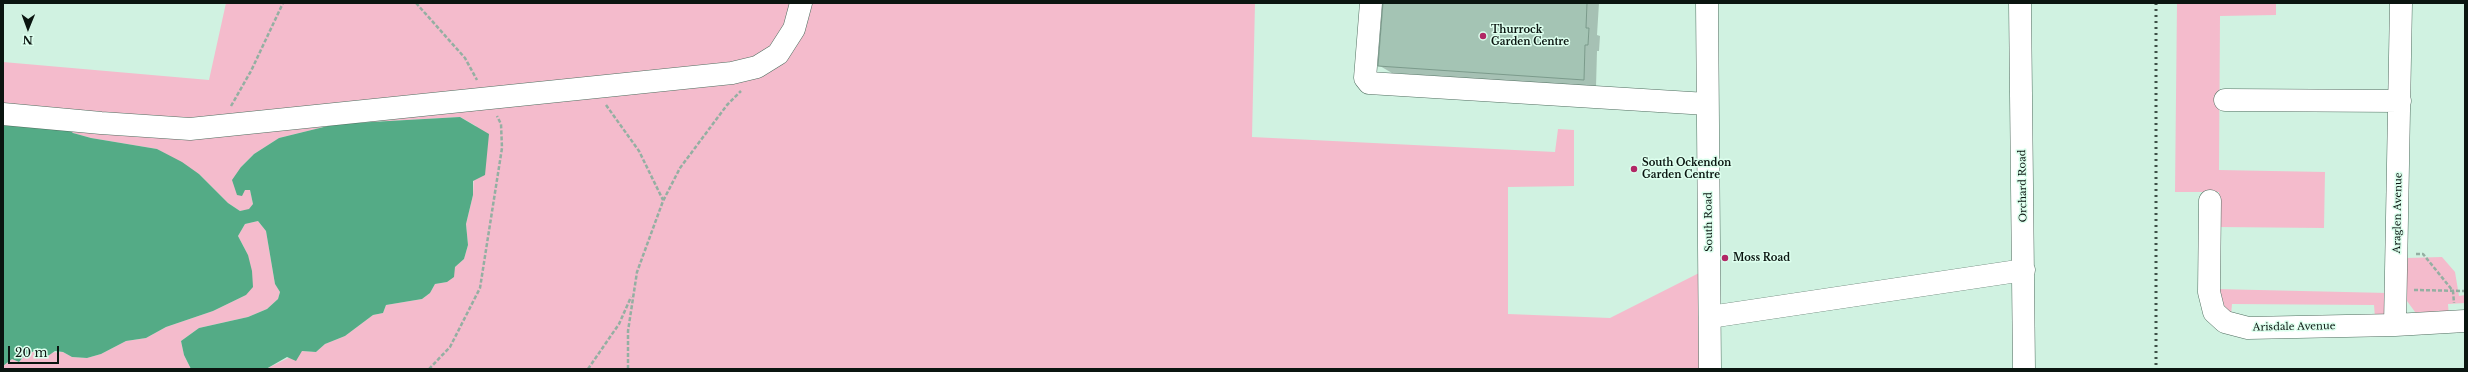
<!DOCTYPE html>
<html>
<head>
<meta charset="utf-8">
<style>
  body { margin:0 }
  #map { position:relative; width:2468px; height:372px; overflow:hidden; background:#d0f2e1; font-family:"Libre Baskerville",serif }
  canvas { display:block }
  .frame { position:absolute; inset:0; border:4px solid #0a1510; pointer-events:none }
  .north { position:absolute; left:8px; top:8px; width:40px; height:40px; -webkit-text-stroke:3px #dfe; paint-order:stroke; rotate:181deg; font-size:11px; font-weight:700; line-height:16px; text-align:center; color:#0a1510 }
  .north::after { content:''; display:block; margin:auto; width:14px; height:18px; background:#0a1510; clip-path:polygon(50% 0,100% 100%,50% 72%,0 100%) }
  .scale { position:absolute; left:8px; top:346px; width:51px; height:18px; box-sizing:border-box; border:2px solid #0a1510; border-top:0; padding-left:5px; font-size:12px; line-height:14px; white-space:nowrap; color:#0a1510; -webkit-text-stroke:3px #dfe; paint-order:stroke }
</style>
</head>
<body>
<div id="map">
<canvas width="2468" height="372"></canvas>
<div class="frame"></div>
<div class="north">N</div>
<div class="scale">20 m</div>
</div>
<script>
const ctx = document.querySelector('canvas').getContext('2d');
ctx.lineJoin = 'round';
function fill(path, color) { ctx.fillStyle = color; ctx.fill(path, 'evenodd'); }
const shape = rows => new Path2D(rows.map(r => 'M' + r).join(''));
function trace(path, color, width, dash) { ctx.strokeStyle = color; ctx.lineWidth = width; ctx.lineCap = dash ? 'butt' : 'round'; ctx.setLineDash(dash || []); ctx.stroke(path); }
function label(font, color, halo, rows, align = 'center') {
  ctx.font = font + ' "Libre Baskerville",serif'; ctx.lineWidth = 3; ctx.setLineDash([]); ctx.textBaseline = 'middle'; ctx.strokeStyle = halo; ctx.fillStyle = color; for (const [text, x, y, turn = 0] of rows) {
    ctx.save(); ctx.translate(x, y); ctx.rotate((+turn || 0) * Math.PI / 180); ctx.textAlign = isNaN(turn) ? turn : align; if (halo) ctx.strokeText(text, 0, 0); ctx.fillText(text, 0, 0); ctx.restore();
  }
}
const green = shape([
  [226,3,1255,3,1252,137,1555,152,1558,129,1574,130,1574,186,1508,187,1508,314,1610,318,1703,271,1704,369,266,369,302,351,316,352,325,344,345,336,373,315,383,313,386,305,422,299,430,293,435,284,447,282,455,267,464,259,468,245,466,224,473,195,476,126,460,117,336,124,279,138,254,154,241,167,245,190,250,190,253,204,249,210,240,211,228,203,199,174,157,149,91,138,73,133,3,125,3,62,209,80],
  [2177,3,2276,3,2276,15,2220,16,2219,170,2325,172,2324,228,2219,227,2219,192,2175,192],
  [258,221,266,231,275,284,280,292,278,299,267,309,248,317,199,328,181,341,184,355,191,369,3,369,3,366,12,359,19,362,24,356,34,351,40,353,63,352,72,357,87,358,101,354,126,341,146,338,166,327,213,311,246,295,248,255,238,236,245,224],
  [2442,257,2455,272,2459,296,2465,295,2465,303,2448,304,2449,318,2418,316,2407,301,2407,258],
  [2215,289,2388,293,2389,315,2375,318,2374,305,2232,304,2231,315,2223,308]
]);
const water = shape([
  [460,117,489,134,485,175,473,181,473,195,466,224,468,245,464,259,455,267,454,277,447,282,435,284,430,293,422,299,386,305,383,313,373,315,345,336,325,344,316,352,302,351,296,361,287,357,266,369,191,369,184,355,181,341,199,328,248,317,267,309,278,299,280,292,275,284,266,231,258,221,245,224,238,236,248,255,252,271,253,287,246,295,213,311,166,327,146,338,126,341,101,354,87,358,72,357,63,352,55,351,45,358,34,351,24,356,19,362,12,359,3,366,3,125,67,127,73,133,91,138,157,149,182,162,199,174,228,203,240,211,249,209,253,204,250,190,245,190,242,196,237,195,232,180,241,167,254,154,279,138,336,124]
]);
const shadow = shape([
  [1384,3,1599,3,1597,35,1600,36,1599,51,1597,51,1596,87,1392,73,1380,66]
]);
const building = shape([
  [1383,3,1587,3,1586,28,1589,28,1588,45,1585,45,1584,80,1378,66,1383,3]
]);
const path = shape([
  [416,3,465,58,477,80],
  [606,105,639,151,663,200],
  [231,106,251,71,283,3],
  [2416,254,2423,254,2453,291,2454,303],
  [2414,290,2465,291],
  [429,369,450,347,480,288,502,148,501,124,497,116],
  [588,369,619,324,631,297],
  [628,369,628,331,637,272,663,201,680,168,727,105,741,91]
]);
const minor = shape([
  [1371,3,1365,78,1369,83,1707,104],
  [2020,3,2024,369],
  [2225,100,2400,101],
  [3,114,101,123,190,129,732,73,757,67,778,54,794,29,801,3],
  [2210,201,2209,292,2214,312,2225,322,2248,328,2395,325,2465,321],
  [1710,317,2024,270],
  [2395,325,2401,3]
]);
const major = shape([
  [1707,3,1710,369]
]);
const rail = shape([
  [2156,3,2156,369]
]);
const markers = [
  [1483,36,4,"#b12765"],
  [1634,169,4,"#b12765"],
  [1725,258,4,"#b12765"]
];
const poiNames = [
  ["Thurrock",1491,30],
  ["Garden Centre",1491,42],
  ["South Ockendon",1642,163],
  ["Garden Centre",1642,175],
  ["Moss Road",1733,258]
];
const streetNames = [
  ["Orchard Road",2023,186,-91],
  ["Araglen Avenue",2398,213,-89],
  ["South Road",1709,222,-91],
  ["Arisdale Avenue",2294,327,-1]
];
fill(green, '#f4bbcc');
fill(water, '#54ab86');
fill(shadow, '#0003');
fill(building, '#a4c4b4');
trace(building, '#7b9a8b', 1);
trace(minor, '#516e60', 23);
trace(major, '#516e60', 23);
trace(path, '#94afa2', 2.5, [4, 2]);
trace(minor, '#fff', 22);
trace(major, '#fff', 22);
trace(rail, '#3e5047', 3, [2, 4]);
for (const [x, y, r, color] of markers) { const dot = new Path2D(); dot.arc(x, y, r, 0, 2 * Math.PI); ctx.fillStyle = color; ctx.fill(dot); trace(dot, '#dfe', 1.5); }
label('bold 10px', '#0a1510', '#dfe', poiNames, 'left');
label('10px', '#0a1510', '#dfe', streetNames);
</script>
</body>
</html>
